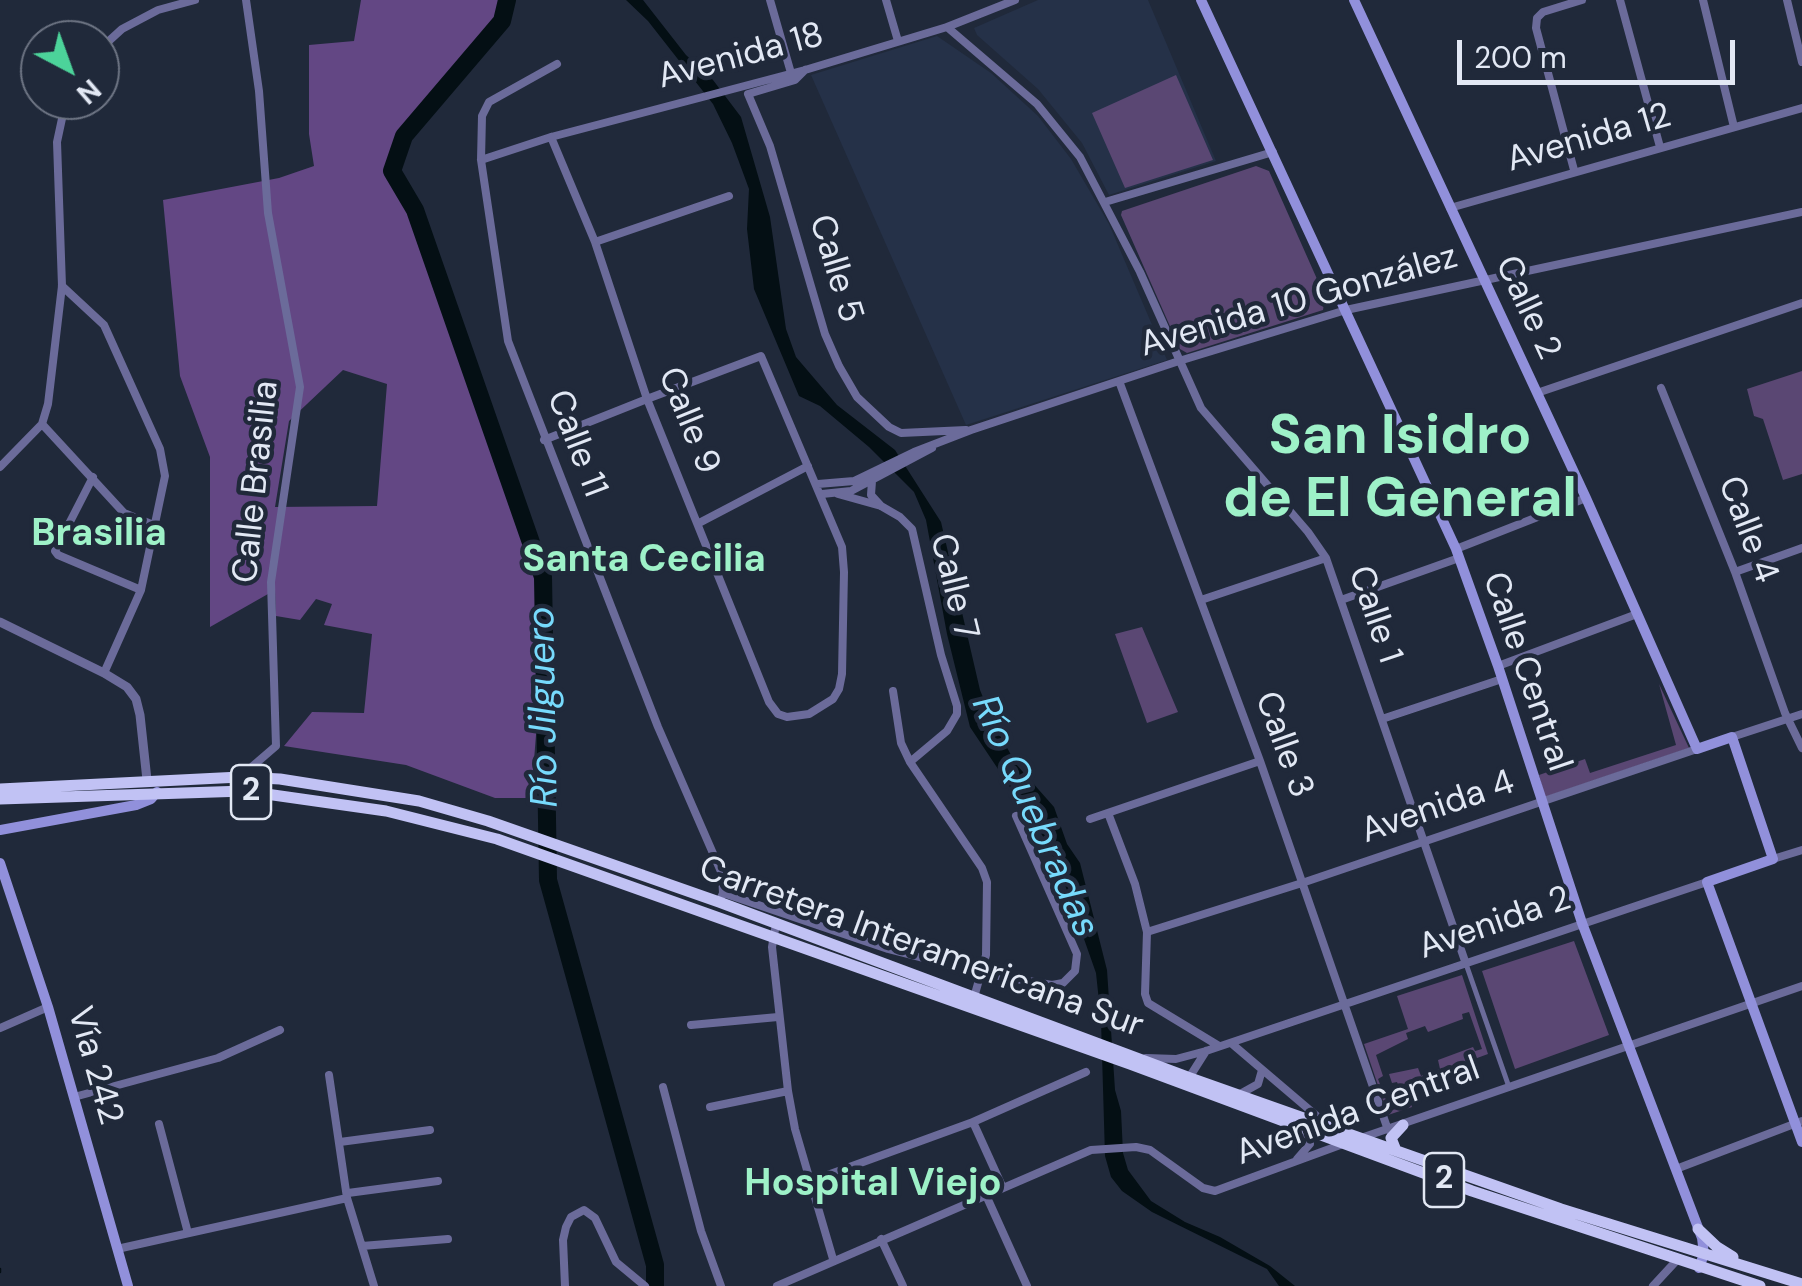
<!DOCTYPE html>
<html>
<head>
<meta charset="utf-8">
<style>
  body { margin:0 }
  #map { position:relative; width:1802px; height:1286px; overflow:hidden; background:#20293a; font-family:"DM Sans",sans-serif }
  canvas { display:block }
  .north { position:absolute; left:20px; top:20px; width:100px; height:100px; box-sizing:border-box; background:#20293a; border:2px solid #6e7584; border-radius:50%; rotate:139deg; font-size:28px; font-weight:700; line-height:40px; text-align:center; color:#e2e8f4 }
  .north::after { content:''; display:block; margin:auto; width:35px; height:45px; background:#4cd39a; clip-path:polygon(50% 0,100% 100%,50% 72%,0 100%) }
  .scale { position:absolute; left:1457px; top:40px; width:278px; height:45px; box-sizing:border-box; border:5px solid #e2e8f4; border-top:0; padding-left:12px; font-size:30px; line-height:35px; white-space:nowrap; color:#e2e8f4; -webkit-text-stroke:8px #20293a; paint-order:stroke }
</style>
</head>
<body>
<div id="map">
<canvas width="1802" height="1286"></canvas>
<div class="north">N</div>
<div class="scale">200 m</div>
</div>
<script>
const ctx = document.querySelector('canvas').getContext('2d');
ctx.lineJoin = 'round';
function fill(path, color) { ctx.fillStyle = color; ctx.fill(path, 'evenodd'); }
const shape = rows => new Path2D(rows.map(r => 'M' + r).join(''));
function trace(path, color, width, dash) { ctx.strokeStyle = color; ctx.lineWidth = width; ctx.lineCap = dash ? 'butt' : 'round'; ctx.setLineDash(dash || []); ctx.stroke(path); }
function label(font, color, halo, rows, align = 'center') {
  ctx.font = font + ' "DM Sans",sans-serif'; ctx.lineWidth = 9; ctx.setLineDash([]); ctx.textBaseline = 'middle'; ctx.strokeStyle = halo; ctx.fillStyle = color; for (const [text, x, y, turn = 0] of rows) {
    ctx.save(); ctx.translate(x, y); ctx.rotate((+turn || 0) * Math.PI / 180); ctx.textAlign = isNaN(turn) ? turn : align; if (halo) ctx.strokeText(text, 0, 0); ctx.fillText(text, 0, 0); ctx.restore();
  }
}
const built = shape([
  [1038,0,1148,0,1216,161,1109,195,1082,143,1038,89,977,35,974,28],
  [937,36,991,73,1038,116,1071,159,1109,224,1167,360,966,425,811,75]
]);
const green = shape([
  [1176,75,1213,160,1125,188,1092,113],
  [1256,166,1269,171,1325,297,1323,310,1187,353,1180,349,1121,215,1122,211],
  [1802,371,1802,474,1783,480,1763,419,1754,416,1747,389],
  [1142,627,1178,712,1147,723,1115,634],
  [1659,684,1689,748,1545,797,1539,775,1585,759,1590,773,1676,745],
  [1574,941,1609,1035,1515,1069,1482,971],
  [1462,975,1488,1054,1404,1085,1412,1107,1388,1115,1364,1044,1408,1029,1397,996],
  [1469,1012,1482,1049,1475,1051,1473,1047,1438,1060,1440,1069,1421,1076,1418,1068,1389,1074,1392,1083,1397,1082,1406,1105,1390,1111,1378,1079,1383,1076,1376,1055,1408,1039,1406,1033,1425,1026,1428,1032,1463,1019,1462,1014]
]);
const forest = shape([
  [361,0,507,0,504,11,406,133,392,170,415,210,543,577,544,634,531,798,495,798,406,765,284,746,312,712,364,713,372,634,324,625,332,604,316,599,300,620,276,616,275,590,210,627,210,457,180,376,163,200,279,178,314,166,309,134,309,45,354,41],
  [343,370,387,384,377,506,275,507,289,421]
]);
const water = shape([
  [626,0,643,0,686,55,713,80,741,117,770,217,786,329,796,357,837,405,895,450,941,522,980,690,993,722,1016,764,1054,807,1067,844,1080,863,1107,970,1115,1090,1121,1111,1123,1153,1128,1170,1151,1201,1185,1222,1220,1237,1270,1266,1295,1286,1279,1286,1267,1269,1152,1212,1122,1191,1111,1177,1105,1156,1101,1020,1096,973,1059,868,1044,838,970,727,947,634,926,520,914,492,869,447,820,406,799,396,754,289,747,229,749,189,732,143,713,104,648,21]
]);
const stream = shape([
  [0,1269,0,1272]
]);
const river = shape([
  [507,0,502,21,404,136,392,171,415,210,543,577,548,880,655,1265,655,1286]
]);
const pedestrian = shape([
  [1466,964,1509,1087]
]);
const minor = shape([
  [770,0,791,73],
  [886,0,898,41],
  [1620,0,1660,147],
  [1703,0,1734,127],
  [1787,0,1802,62],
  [947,27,1037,104,1080,157,1140,272,1201,408,1308,532,1326,558,1466,964],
  [100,49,122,29,158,10,195,0],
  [557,64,489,102,482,116,481,160,508,341,658,727,722,874,723,893,719,902],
  [805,70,795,80,748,94,770,146,825,334,839,366,857,397,889,427,901,433,966,430],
  [481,160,551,137,805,70,947,27,1015,0],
  [1574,170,1536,28,1537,18,1543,12,1582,0],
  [1105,202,1273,152],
  [1450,208,1802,108],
  [595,242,729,196],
  [62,286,104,325,160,449,165,476,141,590,104,673],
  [1119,381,1260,761,1388,1130],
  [1661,388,1735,572,1785,713,1802,748],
  [1537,393,1802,303],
  [42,424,124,513,156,526],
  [544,440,647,399,761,356,842,547,844,572,842,674,839,689,833,699,809,714,787,717,778,714,769,702,647,399,595,242,551,137],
  [0,467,42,424,48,404,62,286,57,142,66,100],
  [93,477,55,551,58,555,141,590],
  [872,481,871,495,881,506],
  [818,484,854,481,914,452,971,430,1179,361,1346,310,1802,212],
  [822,494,851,491,932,448],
  [838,494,881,506,900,517,912,529,941,655,957,706,957,714,947,731,910,762],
  [699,523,808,466],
  [1456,549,1586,498],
  [1735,572,1802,548],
  [1201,600,1326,558],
  [1341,600,1459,558],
  [1498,666,1637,614],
  [893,691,901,743,910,762,982,868,987,882,986,955,973,1001],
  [1382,719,1502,679],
  [1732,737,1802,714],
  [240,777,276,746,271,582,300,387,268,213,259,91,246,0],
  [1108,813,1135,884,1147,932,1145,994,1148,1003,1219,1046],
  [1090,819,1260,761],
  [1773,859,1802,850],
  [723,893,888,949,981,973,1052,985,1063,983,1075,971,1077,954,1016,816],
  [776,924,772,947,788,1091,795,1129,833,1259],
  [1147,932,1302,883,1697,749],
  [691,1025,778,1017],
  [0,1028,48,1007],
  [1231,1043,1325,1123],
  [1146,1058,1176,1059,1206,1051,1707,882],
  [329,1075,347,1198,374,1286],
  [1187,1081,1206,1051],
  [663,1087,701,1231,721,1286],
  [1240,1094,1258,1084,1262,1070],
  [74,1097,218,1058,280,1030],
  [710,1107,788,1091],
  [973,1122,1002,1186],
  [159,1124,188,1233],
  [1361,1138,1802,986],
  [340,1142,430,1130],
  [1297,1159,1310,1144,1310,1137,1302,1131],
  [1676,1169,1802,1121],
  [811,1181,973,1122,1086,1072],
  [348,1193,438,1181],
  [985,1193,1027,1286],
  [881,1239,903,1286],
  [362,1246,448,1239],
  [117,1249,347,1198],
  [565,1286,563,1240,566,1227,571,1217,584,1210,595,1218,616,1262,645,1286],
  [777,1286,1091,1150,1136,1147,1150,1150,1203,1188,1215,1191,1343,1144],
  [1653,1286,1677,1260]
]);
const tertiary = shape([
  [0,622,104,673,127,687,136,699,140,715,147,780]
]);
const secondary = shape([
  [1201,0,1456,549,1498,666,1582,923,1702,1238,1704,1254,1699,1268],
  [1354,0,1586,498,1697,749,1732,737,1773,859,1707,882,1802,1142],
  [0,830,136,805,151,799,157,792],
  [0,863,48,1007,128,1286]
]);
const trunk = shape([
  [0,789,240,777,280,779,419,801,488,821,719,902,1190,1078,1561,1209,1802,1284],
  [0,799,245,791,386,811,497,839,1130,1064,1472,1191,1760,1286],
  [1395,1148,1391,1138,1403,1125],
  [1698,1229,1717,1247,1733,1257]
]);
const shields = [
  [251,792,40],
  [1444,1180,40]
];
const shieldNames = [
  ["2",251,792],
  ["2",1444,1180]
];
const streetNames = [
  ["Avenida 18",741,57,-15],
  ["Avenida 12",1589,139,-16],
  ["Calle 5",835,269,73],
  ["Avenida 10 González",1299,302,-16],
  ["Calle 2",1527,308,65],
  ["Calle 9",688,421,68],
  ["Calle 11",576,444,69],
  ["Calle Brasilia",257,482,-84],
  ["Calle 4",1747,530,69],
  ["Calle 7",953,587,76],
  ["Calle 1",1374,615,71],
  ["Calle Central",1526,672,71],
  ["Calle 3",1283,745,70],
  ["Avenida 4",1438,808,-19],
  ["Avenida 2",1495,924,-19],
  ["Carretera Interamericana Sur",921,948,20],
  ["Vía 242",94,1066,74],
  ["Avenida Central",1358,1112,-20]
];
const neighbourhoodNames = [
  ["Brasilia",99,535],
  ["Santa Cecilia",644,561],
  ["Hospital Viejo",873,1185]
];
const waterNames = [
  ["Río Jilguero",545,707,-91],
  ["Río Quebradas",1034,817,66]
];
const townNames = [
  ["San Isidro",1400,439],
  ["de El General",1400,502]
];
fill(built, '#253148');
fill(green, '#5a4773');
fill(forest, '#634784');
fill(water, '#040f14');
trace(stream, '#040f14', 2.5);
trace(river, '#040f14', 18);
trace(pedestrian, '#6b6b9a', 5);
trace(minor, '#6b6b9a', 8);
trace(tertiary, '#6b6b9a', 9);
trace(secondary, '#9190db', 10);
trace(trunk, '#c1c2f4', 11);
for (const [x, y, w] of shields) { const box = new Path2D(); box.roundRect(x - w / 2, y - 27, w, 54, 8); ctx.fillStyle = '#20293a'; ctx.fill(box); trace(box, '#e2e8f4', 2.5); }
label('bold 32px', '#e2e8f4', null, shieldNames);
label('35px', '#e2e8f4', '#20293a', streetNames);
label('bold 38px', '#9ef1c8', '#20293a', neighbourhoodNames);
label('italic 38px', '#77dafc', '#20293a', waterNames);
label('bold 55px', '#9ef1c8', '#20293a', townNames);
</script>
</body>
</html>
